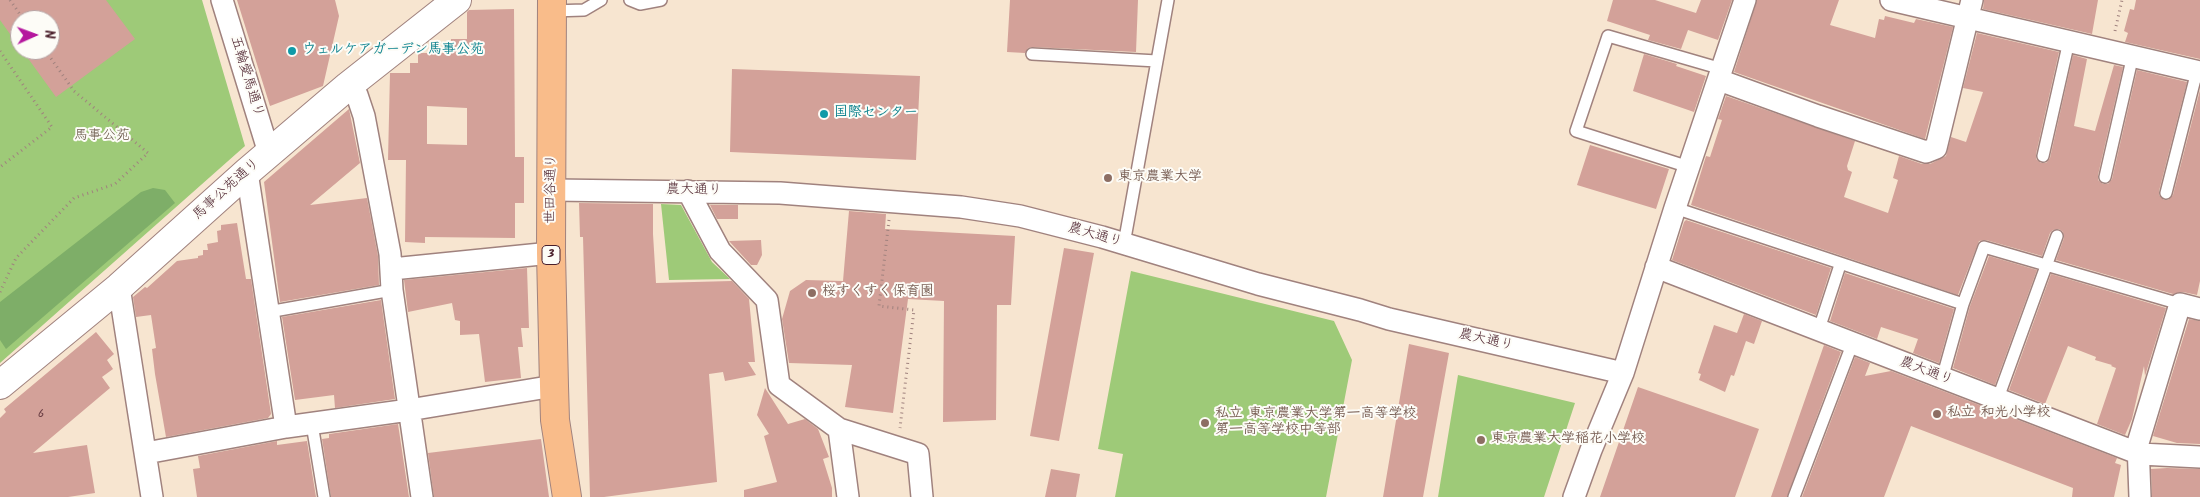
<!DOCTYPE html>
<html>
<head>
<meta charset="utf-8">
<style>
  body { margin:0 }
  #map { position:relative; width:2200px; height:497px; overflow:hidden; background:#f7e5d0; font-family:Kalam,sans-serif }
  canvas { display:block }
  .north { position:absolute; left:10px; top:10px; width:50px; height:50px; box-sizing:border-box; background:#fdfcf7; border:1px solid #b5a4a5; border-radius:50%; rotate:88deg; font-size:14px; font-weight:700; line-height:20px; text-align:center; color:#4a1f2b }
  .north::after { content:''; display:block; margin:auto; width:18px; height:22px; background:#b5179e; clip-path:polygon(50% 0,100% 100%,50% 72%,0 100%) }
</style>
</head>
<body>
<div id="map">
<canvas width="2200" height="497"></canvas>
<div class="north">N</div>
</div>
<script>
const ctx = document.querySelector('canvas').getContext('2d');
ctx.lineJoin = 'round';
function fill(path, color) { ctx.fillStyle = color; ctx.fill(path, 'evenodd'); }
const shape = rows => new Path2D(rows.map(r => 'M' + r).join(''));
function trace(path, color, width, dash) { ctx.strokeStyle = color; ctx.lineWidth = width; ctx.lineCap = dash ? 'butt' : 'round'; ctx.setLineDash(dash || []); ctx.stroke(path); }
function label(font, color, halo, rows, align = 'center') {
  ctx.font = font + ' Kalam,"Klee One",sans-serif'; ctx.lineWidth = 4; ctx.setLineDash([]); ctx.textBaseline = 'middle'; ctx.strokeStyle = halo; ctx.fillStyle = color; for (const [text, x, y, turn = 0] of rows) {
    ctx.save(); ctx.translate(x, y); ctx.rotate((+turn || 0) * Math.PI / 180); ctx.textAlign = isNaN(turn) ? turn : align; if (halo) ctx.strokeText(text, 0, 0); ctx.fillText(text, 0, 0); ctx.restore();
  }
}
const green = shape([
  [0,0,202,0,245,146,0,363],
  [20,20,50,20,50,50,20,50],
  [661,204,681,205,712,262,730,279,669,280],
  [1131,271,1334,321,1352,360,1326,497,1115,497,1123,454,1098,449],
  [1458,375,1575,403,1544,497,1438,497]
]);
const forest = shape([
  [153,188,165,190,175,203,6,349,0,340,0,302,141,192]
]);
const building = shape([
  [0,0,106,0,135,39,56,97,22,50,50,50,50,20,20,20,20,48,0,20],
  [237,0,335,0,339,16,323,86,270,106],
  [1010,0,1138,0,1136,52,1032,47,1028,48,1025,53,1007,52],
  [1613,0,1655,0,1696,13,1701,0,1732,0,1718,40,1688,30,1681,49,1648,40,1650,35,1607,21],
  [1757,0,1839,0,1830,25,1875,38,1879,19,1884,20,1885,16,1914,23,1916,19,1953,27,1925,139,1734,72],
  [1984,0,2098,0,2092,34,1983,9],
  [2136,0,2200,0,2200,59,2125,42,2128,33,2124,31,2130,9,2134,10],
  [514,9,515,157,524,157,524,203,515,203,515,238,425,237,425,243,405,242,406,160,388,160,390,73,410,73,410,63,418,63,418,53,451,53,451,39,467,39,467,12,469,10],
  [427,106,467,108,467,145,427,144],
  [1977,33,2059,52,2036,154,2036,159,2041,163,2046,163,2050,158,2073,55,2087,59,2074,126,2095,131,2114,65,2123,67,2098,175,2098,180,2103,184,2108,184,2112,179,2137,70,2187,82,2159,191,2159,195,2164,200,2168,200,2173,195,2200,90,2200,281,2197,295,2183,292,2173,294,2056,260,2064,238,2063,232,2059,229,2053,230,2050,233,2042,256,1986,240,1979,241,1958,295,1691,205,1706,156,1710,157,1722,120,1718,119,1726,96,1855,141,1847,166,1848,170,1852,172,1844,197,1888,213,1898,180,1893,178,1899,156,1922,164,1930,164,1946,156,1951,137,1966,142,1983,92,1963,88],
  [1644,54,1677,64,1676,66,1706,76,1694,112,1633,91],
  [732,69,920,76,916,160,730,152],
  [349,109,360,163,310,205,367,198,378,256,379,285,280,302,264,182],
  [1590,145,1669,169,1656,209,1577,185],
  [579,203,653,204,653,234,656,283,732,281,749,299,755,362,748,362,756,375,725,381,723,372,709,374,717,482,604,497,590,497,583,237,580,237],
  [710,205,738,205,738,219,717,219],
  [849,211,886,214,885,229,1015,236,1011,305,997,305,996,420,943,422,944,301,908,299,893,413,845,407,852,365,789,363,782,319,790,291,806,280,843,281],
  [1686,220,1831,268,1816,315,1672,260,1684,222],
  [237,223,246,279,251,279,271,414,268,418,166,437,155,374,152,349,156,348,151,315,136,317,133,297,145,287,147,288,177,261,198,258,198,256,203,255,203,250,208,250,207,244,218,242,217,231,221,230,221,225],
  [761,240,762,255,757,265,751,265,729,241],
  [1064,248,1094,253,1059,441,1030,436],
  [1989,256,2037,270,1995,385,1953,368,1970,306],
  [527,268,529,328,521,328,523,347,518,347,521,378,485,382,479,334,460,335,460,321,455,320,452,303,408,312,404,280],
  [1845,273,1954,309,1939,363,1913,353,1918,339,1881,327,1877,339,1830,321],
  [2051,274,2166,308,2145,376,2144,366,2132,419,2125,435,2097,424,2116,368,2111,366,2112,365,2095,360,2096,357,2068,346,2045,404,2009,390],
  [381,300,395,399,335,408,334,395,295,400,282,317],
  [1744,314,1762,321,1754,344,1746,341,1734,376,1731,375,1725,392,1699,380,1701,374,1698,373,1714,325,1737,333],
  [2189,319,2200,321,2200,444,2177,443,2153,436],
  [96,332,114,354,107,360,113,369,102,377,110,388,33,453,87,445,95,493,68,497,0,497,0,418,6,412,4,409],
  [1409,344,1449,353,1423,497,1383,497],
  [1824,345,1841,352,1787,497,1771,497],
  [1855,357,1870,363,1865,376,1891,371,2117,458,2115,463,2121,465,2114,497,2072,497,2073,488,1911,426,1884,497,1802,497],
  [1638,387,1759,429,1735,497,1600,497],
  [765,388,788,424,805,419,818,429,829,457,823,459,832,488,832,497,744,497,744,490,777,482,764,436,769,434,757,415],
  [398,424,409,497,331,497,322,439,329,438,329,434],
  [541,439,549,497,434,497,428,453],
  [277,441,277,445,307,441,316,497,197,497,193,469,200,468,198,456],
  [2167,468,2200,469,2200,497,2152,497,2151,469],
  [1051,469,1080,474,1076,497,1045,497]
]);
const path = shape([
  [10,0,24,20],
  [2115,31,2122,0],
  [0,51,52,127,0,167],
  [889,220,879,306,914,310,900,428],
  [0,292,16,258,74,198,115,184,148,153,74,91,45,50]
]);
const service = shape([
  [630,0,640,4,661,0],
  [552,11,584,10,601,0],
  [1032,54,1157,61],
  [2043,156,2069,41],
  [1689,167,1576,131,1608,36,1722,69],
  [2105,177,2133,55],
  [2166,193,2197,71],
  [1675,208,1963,304],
  [1124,244,1168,0],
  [268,312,392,290],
  [1819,329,1840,265],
  [1942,379,1963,304,1984,247,2180,304],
  [1998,398,2057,236],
  [312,424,324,497],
  [1794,497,1853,342]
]);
const minor = shape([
  [222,0,269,153],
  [1891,0,2200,72],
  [1719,80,1818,116,1926,152,1936,148,1972,0],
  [348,86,357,95,364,116,390,254,392,290,422,497],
  [247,172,286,427],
  [553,190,780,193,961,207,1020,216,1102,237,1258,284,1360,310,1389,319,1623,373],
  [688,191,720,251,767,300,779,385,839,429,918,454,922,497],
  [1656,267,2140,454,2200,457],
  [392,269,551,253],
  [119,287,152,497],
  [839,429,848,497],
  [146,453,286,427,409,410,554,386],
  [1574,497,1591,450,1623,373,1675,208,1745,0],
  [2140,497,2138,443,2180,304,2200,309]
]);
const tertiary = shape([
  [0,385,119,287,247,172,348,86,457,0]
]);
const primary = shape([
  [552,0,551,253,554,386,555,420,567,497]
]);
const markers = [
  [292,51,5,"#0f9aa8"],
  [824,114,5,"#0f9aa8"],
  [1108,178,5,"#8d6e63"],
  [812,293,5,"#8d6e63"],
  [1937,414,5,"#8d6e63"],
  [1205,423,5,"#8d6e63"],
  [1481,440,5,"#8d6e63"]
];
const numberNames = [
  ["6",41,415]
];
const shields = [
  [551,255,18]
];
const shieldNames = [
  ["3",551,255]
];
const cultureNames = [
  ["ウェルケアガーデン馬事公苑",302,51],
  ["国際センター",834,114]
];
const streetNames = [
  ["五輪愛馬通り",246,77,73],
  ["世田谷通り",552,189,-89],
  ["馬事公苑通り",227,190,-42],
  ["農大通り",694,191,1],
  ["農大通り",1095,236,16],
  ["農大通り",1486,341,13],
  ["農大通り",1926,372,21]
];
const parkNames = [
  ["馬事公苑",102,137]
];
const educationNames = [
  ["東京農業大学",1118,178],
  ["桜すくすく保育園",822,293],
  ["私立 和光小学校",1947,414],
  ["私立 東京農業大学第一高等学校",1215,415],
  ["第一高等学校中等部",1215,431],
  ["東京農業大学稲花小学校",1491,440]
];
fill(green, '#9eca78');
fill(forest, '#7eae68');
fill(building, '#d3a199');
trace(service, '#a0827e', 14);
trace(minor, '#a0827e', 24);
trace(tertiary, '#a0827e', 30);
trace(primary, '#a0827e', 30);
trace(path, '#a0827e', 3, [1, 4]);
trace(service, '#fff', 11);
trace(minor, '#fff', 21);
trace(tertiary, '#fff', 28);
trace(primary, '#f9bc8a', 28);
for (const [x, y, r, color] of markers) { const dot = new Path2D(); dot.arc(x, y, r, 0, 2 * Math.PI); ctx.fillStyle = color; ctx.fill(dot); trace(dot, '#fdfcf7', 2); }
label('11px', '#6c4046', null, numberNames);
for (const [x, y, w] of shields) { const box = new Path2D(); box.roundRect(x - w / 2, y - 9.5, w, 19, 4); ctx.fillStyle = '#fdfcf7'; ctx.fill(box); trace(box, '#4a1f2b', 1); }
label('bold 12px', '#4a1f2b', null, shieldNames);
label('bold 14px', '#0d838f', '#fdfcf7', cultureNames, 'left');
label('14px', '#4a1f2b', '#fdfcf7', streetNames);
label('14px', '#635242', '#fdfcf7', parkNames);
label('bold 14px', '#785e54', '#fdfcf7', educationNames, 'left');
</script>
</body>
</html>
